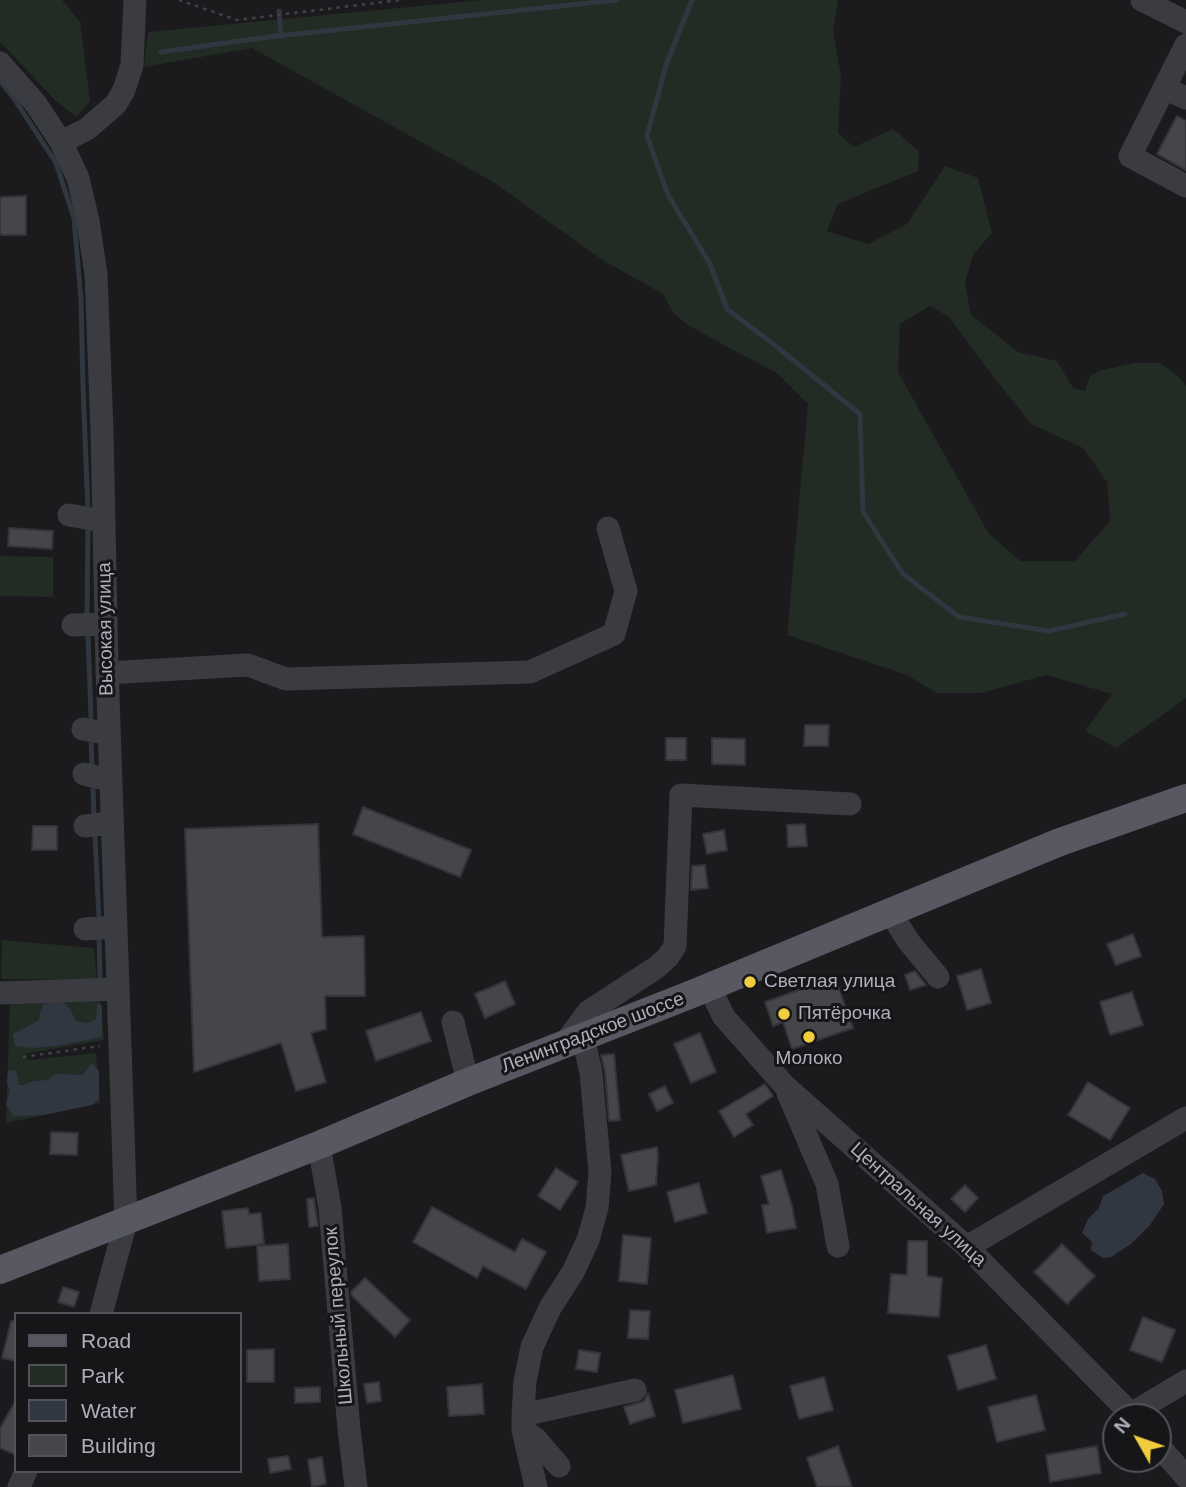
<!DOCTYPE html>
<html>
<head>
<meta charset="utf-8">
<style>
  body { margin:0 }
  #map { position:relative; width:1186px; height:1487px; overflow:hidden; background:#1b1a1d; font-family:Helvetica,sans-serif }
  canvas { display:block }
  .legend { position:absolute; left:14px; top:1312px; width:228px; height:161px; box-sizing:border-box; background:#161518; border:2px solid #52535a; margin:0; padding:9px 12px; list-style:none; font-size:21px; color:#adb0bc }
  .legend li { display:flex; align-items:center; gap:14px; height:35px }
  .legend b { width:35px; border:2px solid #52535a }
  .north { position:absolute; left:1102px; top:1403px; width:70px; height:70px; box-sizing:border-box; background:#161518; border:2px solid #52535a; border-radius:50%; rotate:310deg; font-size:19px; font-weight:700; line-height:28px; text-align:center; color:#adb0bc }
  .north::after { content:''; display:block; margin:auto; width:24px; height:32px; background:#f0cd3f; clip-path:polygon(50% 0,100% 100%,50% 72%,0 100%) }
</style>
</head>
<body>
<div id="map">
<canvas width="1186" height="1487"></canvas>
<ul class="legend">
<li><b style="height:9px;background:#575861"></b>Road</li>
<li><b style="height:19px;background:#222b24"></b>Park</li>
<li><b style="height:19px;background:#303741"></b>Water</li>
<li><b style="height:19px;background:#45454a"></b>Building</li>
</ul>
<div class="north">N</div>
</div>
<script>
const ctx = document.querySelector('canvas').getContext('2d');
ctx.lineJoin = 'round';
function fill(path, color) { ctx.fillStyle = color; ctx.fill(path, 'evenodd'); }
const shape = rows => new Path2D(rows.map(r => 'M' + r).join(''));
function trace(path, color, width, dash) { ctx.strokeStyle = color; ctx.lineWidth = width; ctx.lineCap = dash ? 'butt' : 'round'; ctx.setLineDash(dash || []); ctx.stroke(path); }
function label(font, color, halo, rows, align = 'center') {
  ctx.font = font + ' Helvetica,sans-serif'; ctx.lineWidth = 6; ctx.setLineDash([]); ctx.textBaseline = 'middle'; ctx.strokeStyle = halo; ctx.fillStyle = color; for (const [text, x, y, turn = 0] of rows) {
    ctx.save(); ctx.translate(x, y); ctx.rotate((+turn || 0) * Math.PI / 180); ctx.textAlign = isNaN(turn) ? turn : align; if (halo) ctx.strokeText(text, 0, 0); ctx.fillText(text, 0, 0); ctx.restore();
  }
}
const green = shape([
  [0,0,62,0,80,22,90,101,76,117,55,100,0,42],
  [482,0,838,0,833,31,841,76,838,133,854,147,893,129,919,151,918,171,838,204,827,231,868,244,907,224,945,166,978,178,992,233,973,255,965,283,971,315,1018,352,1057,361,1073,388,1085,391,1090,376,1099,371,1133,363,1160,363,1178,376,1186,386,1186,698,1116,748,1085,731,1112,694,1046,675,982,693,937,693,907,675,787,635,808,404,777,373,729,348,688,325,674,314,663,294,604,261,493,182,252,48,144,67,148,32],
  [930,306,949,317,985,366,1031,424,1083,448,1107,482,1110,521,1075,561,1020,561,989,534,898,372,900,324],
  [0,556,53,557,53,597,0,596],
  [2,940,94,948,97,980,1,979],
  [10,998,100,999,104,1040,25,1054,28,1060,96,1053,100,1103,6,1123]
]);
const water = shape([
  [61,1000,70,1009,76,1021,88,1023,96,1019,97,1004,101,1004,102,1007,102,1037,57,1046,32,1048,15,1046,13,1034,39,1020,40,1013,44,1004],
  [92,1063,99,1071,99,1099,92,1105,44,1115,13,1116,6,1104,10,1090,7,1083,8,1070,16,1071,19,1085,23,1085,34,1081,48,1080,55,1074,83,1075],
  [1143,1173,1155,1179,1162,1191,1164,1204,1150,1225,1131,1244,1111,1257,1103,1258,1091,1250,1092,1242,1082,1233,1088,1219,1099,1208,1103,1196]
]);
const stream = shape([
  [692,0,666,65,647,136,668,195,710,264,727,309,772,343,860,414,863,512,903,574,959,617,1049,631,1125,614],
  [279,11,281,36],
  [161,52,268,37,617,0],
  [0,81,13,97,56,163,74,218,81,300,83,386,88,512],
  [87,613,88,526],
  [88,636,91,717],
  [91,738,92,767],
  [93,789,94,816],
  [95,837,99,919],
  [99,937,100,977]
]);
const building = shape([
  [1177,116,1186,121,1186,170,1157,154,1177,116],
  [26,196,26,235,0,235,0,197,26,196],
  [9,528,53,531,52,549,8,546,9,528],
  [805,725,829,725,828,746,804,746,805,725],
  [666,738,686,738,686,760,666,760,666,738],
  [712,738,745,739,745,765,712,764,712,738],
  [363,807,471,850,460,877,353,834,363,807],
  [318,824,322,937,364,936,365,996,325,996,326,1029,311,1033,326,1082,296,1091,281,1043,194,1072,185,829,318,824],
  [805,824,807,846,788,847,787,825,805,824],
  [33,826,57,826,57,850,32,850,33,826],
  [724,830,727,850,707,854,703,834,724,830],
  [705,865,708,888,691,890,692,866,705,865],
  [1133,934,1141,956,1116,965,1107,944,1133,934],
  [981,969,991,1003,967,1010,957,976,981,969],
  [915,971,926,985,910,990,905,975,915,971],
  [835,977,853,1028,792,1049,783,1022,773,1026,765,1002,835,977],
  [505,981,515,1004,485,1018,475,994,505,981],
  [1132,992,1143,1025,1110,1035,1100,1002,1132,992],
  [421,1012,431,1041,376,1061,366,1031,421,1012],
  [700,1033,716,1072,691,1083,674,1044,700,1033],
  [614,1054,620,1120,609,1121,605,1072,601,1055,614,1054],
  [1088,1082,1130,1108,1110,1140,1068,1115,1088,1082],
  [765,1084,773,1096,746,1114,753,1125,734,1137,719,1111,765,1084],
  [665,1086,673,1103,657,1111,649,1094,665,1086],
  [51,1132,78,1133,77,1155,50,1154,51,1132],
  [657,1147,658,1155,656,1185,629,1191,621,1155,657,1147],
  [556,1168,578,1182,560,1210,538,1196,556,1168],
  [781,1170,792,1206,796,1228,767,1233,762,1205,769,1204,761,1176,781,1170],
  [699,1183,707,1213,675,1222,667,1192,699,1183],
  [965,1185,978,1198,965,1212,951,1199,965,1185],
  [314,1198,318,1226,309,1227,307,1199,314,1198],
  [432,1207,515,1252,522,1239,546,1252,526,1289,483,1266,477,1278,413,1242,432,1207],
  [248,1208,249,1214,261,1213,264,1244,226,1248,222,1211,248,1208],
  [623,1235,651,1238,647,1284,619,1281,623,1235],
  [908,1241,927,1241,927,1276,942,1278,939,1317,888,1313,891,1274,907,1275,908,1241],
  [288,1244,290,1279,259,1281,257,1246,288,1244],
  [1062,1244,1095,1276,1067,1304,1034,1272,1062,1244],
  [365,1278,410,1320,395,1337,352,1296,351,1292,365,1278],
  [63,1287,79,1292,74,1307,58,1302,63,1287],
  [630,1310,650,1311,648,1339,628,1338,630,1310],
  [1143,1317,1175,1330,1162,1362,1130,1350,1143,1317],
  [11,1321,16,1321,16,1361,2,1358,11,1321],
  [986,1345,996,1379,958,1390,948,1356,986,1345],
  [274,1349,274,1382,247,1382,247,1350,274,1349],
  [579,1350,600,1353,597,1372,576,1369,579,1350],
  [733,1375,741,1409,683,1423,675,1390,733,1375],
  [824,1377,833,1410,799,1419,790,1386,824,1377],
  [379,1382,381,1401,367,1403,364,1384,379,1382],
  [482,1384,484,1414,449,1416,447,1387,482,1384],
  [320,1387,320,1402,295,1403,295,1388,320,1387],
  [648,1393,655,1416,630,1424,624,1407,644,1401,648,1393],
  [1036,1395,1045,1430,997,1442,988,1407,1036,1395],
  [16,1400,16,1455,0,1448,0,1428,16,1400],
  [838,1446,852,1487,817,1487,807,1458,838,1446],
  [1097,1446,1101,1473,1050,1482,1046,1455,1097,1446],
  [288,1456,291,1469,270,1473,268,1459,288,1456],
  [322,1457,326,1484,312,1487,308,1460,322,1457]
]);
const path = shape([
  [179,0,237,20,400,0],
  [23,1057,100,1046]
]);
const minor = shape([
  [1142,0,1186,22],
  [1186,45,1130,156,1186,186],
  [0,63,36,104,61,142,78,178,88,221,96,274,102,430,107,667,126,1221,101,1314],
  [1165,88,1186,98],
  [61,142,87,129,116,104,124,90,132,65,135,0],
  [69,515,103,521],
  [73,625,106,624],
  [107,673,248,665,286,679,530,672,614,634,626,591,608,528],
  [83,729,109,734],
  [84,774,110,780],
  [85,826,112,823],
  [890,912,909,942,938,977],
  [85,929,115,927],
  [709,987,724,1017,785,1086,967,1247,1134,1417],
  [0,993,117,989],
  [453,1022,468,1082],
  [565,1043,588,1012,657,967,668,957,675,946,681,795,850,804],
  [788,1093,827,1184,838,1246],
  [319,1145,330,1208,349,1429,356,1487],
  [967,1247,1186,1118],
  [1131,1414,1186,1381],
  [523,1415,635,1390],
  [523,1430,535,1438,559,1466],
  [1158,1445,1186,1477],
  [19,1487,26,1471],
  [536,1487,523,1430,523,1415,525,1381,532,1347,550,1308,573,1272,588,1240,597,1208,600,1172,591,1073,583,1037]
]);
const major = shape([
  [0,1270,319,1145,468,1082,692,994,1060,842,1186,798]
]);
const markers = [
  [750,982,7,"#f0cd3f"],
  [784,1014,7,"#f0cd3f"],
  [809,1037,7,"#f0cd3f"]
];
const streetNames = [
  ["Высокая улица",106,629,-91],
  ["Ленинградское шоссе",593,1033,-21],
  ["Центральная улица",918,1205,42],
  ["Школьный переулок",339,1316,-95]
];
const poiNames = [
  ["Светлая улица",764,982],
  ["Пятёрочка",798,1014],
  ["Молоко",809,1059,"center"]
];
fill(green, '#222b24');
fill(water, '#303741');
trace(stream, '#303741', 5);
fill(building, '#45454a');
trace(building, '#353439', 2);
trace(path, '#414249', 2.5, [3.5, 5]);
trace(minor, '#3b3c42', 23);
trace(major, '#575861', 28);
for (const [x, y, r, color] of markers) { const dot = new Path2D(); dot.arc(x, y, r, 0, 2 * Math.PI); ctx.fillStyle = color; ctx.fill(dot); trace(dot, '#161518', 2.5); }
label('19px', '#adb0bc', '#161518', streetNames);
label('19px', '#adb0bc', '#161518', poiNames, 'left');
</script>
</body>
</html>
